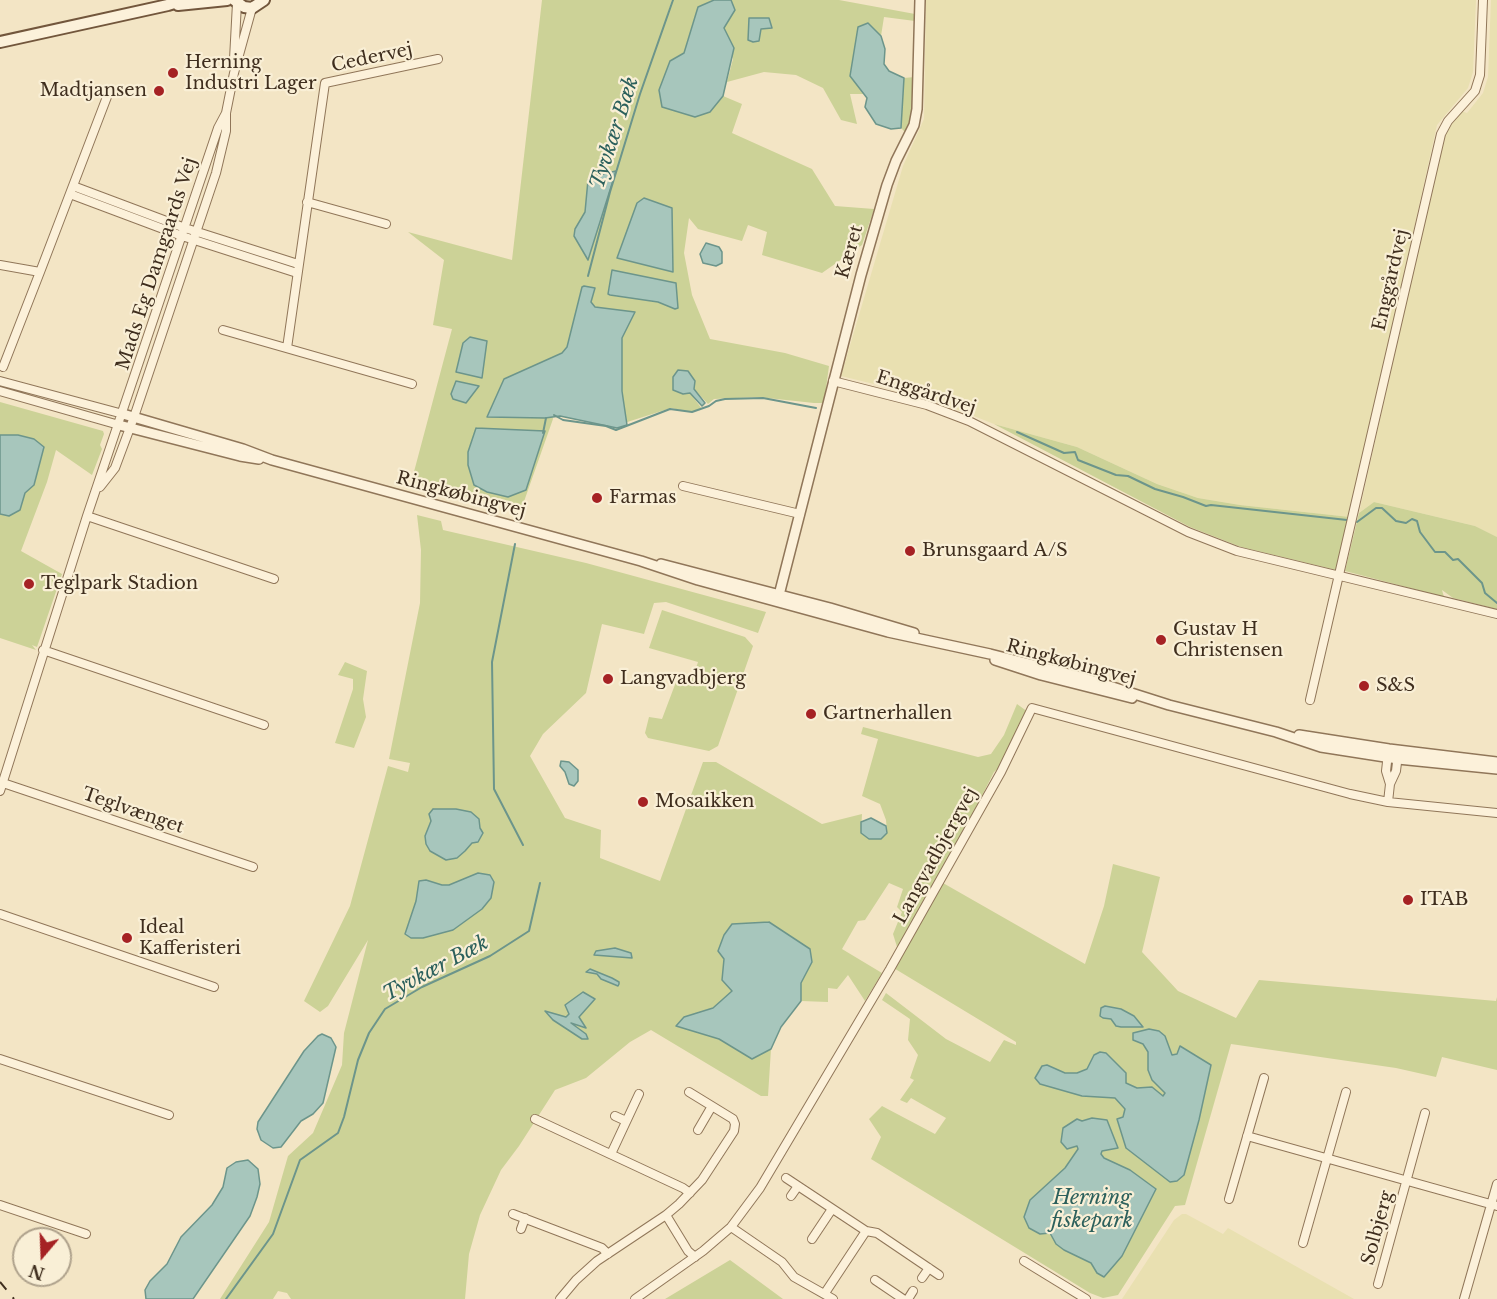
<!DOCTYPE html>
<html>
<head>
<meta charset="utf-8">
<style>
  body { margin:0 }
  #map { position:relative; width:1497px; height:1299px; overflow:hidden; background:#f3e5c5; font-family:"Libre Baskerville",serif }
  canvas { display:block }
  .north { position:absolute; left:12px; top:1227px; width:60px; height:60px; box-sizing:border-box; background:#f9efd6; border:2px solid #afa28c; border-radius:50%; rotate:199deg; font-size:16px; font-weight:700; line-height:24px; text-align:center; color:#3f2e1e }
  .north::after { content:''; display:block; margin:auto; width:21px; height:27px; background:#a52224; clip-path:polygon(50% 0,100% 100%,50% 72%,0 100%) }
</style>
</head>
<body>
<div id="map">
<canvas width="1497" height="1299"></canvas>
<div class="north">N</div>
</div>
<script>
const ctx = document.querySelector('canvas').getContext('2d');
ctx.lineJoin = 'round';
function fill(path, color) { ctx.fillStyle = color; ctx.fill(path, 'evenodd'); }
const shape = rows => new Path2D(rows.map(r => 'M' + r).join(''));
function trace(path, color, width, dash) { ctx.strokeStyle = color; ctx.lineWidth = width; ctx.lineCap = dash ? 'butt' : 'round'; ctx.setLineDash(dash || []); ctx.stroke(path); }
function label(font, color, halo, rows, align = 'center') {
  ctx.font = font + ' "Libre Baskerville",serif'; ctx.lineWidth = 4.5; ctx.setLineDash([]); ctx.textBaseline = 'middle'; ctx.strokeStyle = halo; ctx.fillStyle = color; for (const [text, x, y, turn = 0] of rows) {
    ctx.save(); ctx.translate(x, y); ctx.rotate((+turn || 0) * Math.PI / 180); ctx.textAlign = isNaN(turn) ? turn : align; if (halo) ctx.strokeText(text, 0, 0); ctx.fillText(text, 0, 0); ctx.restore();
  }
}
const farmland = shape([
  [926,0,1476,0,1473,72,1468,88,1437,125,1350,517,1240,505,1198,498,1157,484,1077,447,994,424,923,396,841,376,903,166,924,119],
  [1491,0,1497,0,1497,537,1475,526,1374,502,1359,513,1444,134,1447,125,1461,111,1467,113,1483,93,1488,77],
  [1182,1214,1186,1214,1223,1234,1228,1228,1354,1299,1122,1299,1174,1220]
]);
const green = shape([
  [542,0,672,0,663,28,673,0,714,0,698,7,684,53,710,112,723,96,742,104,732,133,812,169,835,206,874,209,862,245,822,273,762,255,767,232,748,225,742,241,698,229,689,218,684,253,692,295,710,339,785,353,829,366,824,403,814,403,758,397,714,399,708,404,694,389,690,393,702,409,690,412,671,408,618,425,552,412,553,419,521,510,411,483,452,329,433,325,444,260,408,232,512,260],
  [612,270,675,309,658,302,608,295],
  [731,0,839,0,915,14,915,21,884,17,881,36,868,23,850,76,864,94,850,94,857,124,841,120,823,88,796,75,764,72,727,82,733,59,723,28,735,10],
  [915,77,914,107,911,124,906,133,901,128,904,78],
  [0,402,103,431,104,434,100,445,102,449,92,475,56,450,47,482,21,551,62,574,37,647,32,645,36,650,0,638],
  [994,424,1077,447,1157,484,1198,498,1240,505,1350,517,1336,570,1241,547,1190,527],
  [1374,502,1475,526,1497,537,1497,609,1453,598,1442,590,1444,597,1345,571,1359,513],
  [417,515,441,521,443,530,586,563,766,612,758,633,666,602,654,603,644,634,602,624,586,693,543,734,530,756,565,818,601,830,600,858,660,881,703,762,716,762,822,824,862,814,861,833,881,839,887,832,886,820,880,804,862,796,878,739,861,734,863,727,978,757,991,754,1004,735,1017,704,1028,712,999,768,994,772,965,829,898,950,893,934,902,912,897,907,903,889,889,883,865,920,858,921,842,949,882,973,865,1001,848,975,837,989,828,988,828,1002,801,1001,801,983,812,962,769,922,732,924,724,935,718,951,724,959,723,980,732,991,713,1008,684,1017,676,1026,719,1039,752,1058,771,1049,768,1096,761,1096,651,1030,630,1042,586,1078,555,1090,519,1146,501,1170,480,1215,469,1254,465,1299,291,1299,287,1293,278,1291,273,1299,220,1299,269,1222,288,1156,313,1133,342,1065,344,1033,368,940,328,1006,320,1012,304,1001,350,906,388,766,408,772,410,763,389,759,420,603,421,550],
  [456,809,471,812,480,828,465,851,425,836,431,821,429,814],
  [478,873,453,929,423,938,411,938,405,934,416,901,419,881,426,880,442,885,449,885],
  [662,610,745,637,753,646,718,746,709,751,648,738,645,733,649,717,662,719,679,674,693,677,698,662,649,648],
  [345,662,367,671,363,699,366,717,354,748,335,743,353,689,353,679,338,675],
  [1113,864,1160,877,1142,952,1178,991,1236,1018,1259,980,1496,1001,1497,997,1497,1070,1442,1057,1436,1077,1396,1068,1231,1044,1185,1205,1175,1206,1118,1295,1103,1298,1090,1293,871,1159,881,1137,869,1119,882,1106,935,1134,946,1118,911,1098,907,1103,900,1100,914,1080,910,1078,918,1055,908,1040,910,1019,882,1000,886,993,946,1039,990,1062,1004,1040,1016,1045,1016,1042,892,967,943,883,1085,964,1104,906],
  [730,1260,783,1299,665,1299]
]);
const water = shape([
  [714,0,731,0,735,10,724,28,734,48,723,96,710,112,695,117,662,107,659,90,670,61,684,53,698,7,714,0],
  [749,18,769,18,772,28,761,29,759,41,753,42,748,40,749,18],
  [868,23,881,36,885,49,884,64,889,71,904,78,901,128,891,129,876,124,865,107,867,98,850,76,858,27,868,23],
  [616,171,588,260,574,236,575,229,585,212,588,180,590,177,616,171],
  [644,198,672,208,673,272,617,258,637,203,644,198],
  [706,243,719,247,722,252,722,263,716,266,703,263,700,254,706,243],
  [612,270,676,283,678,308,675,309,658,302,610,295,608,294,612,270],
  [584,286,595,288,591,302,595,307,635,312,622,338,622,391,627,425,617,428,560,416,545,418,487,417,504,379,562,353,567,347,582,287,584,286],
  [470,337,487,341,482,378,456,372,463,343,470,337],
  [678,370,688,371,695,381,694,389,705,403,702,406,690,393,683,394,673,390,673,377,678,370],
  [456,381,479,386,466,403,453,399,451,394,456,381],
  [476,428,545,431,526,490,508,497,487,492,474,485,468,465,468,452,476,428],
  [0,435,18,435,34,439,44,447,34,485,25,493,20,510,9,516,0,514,0,435],
  [561,761,569,762,578,770,578,781,574,786,569,784,565,772,560,766,561,761],
  [433,809,456,809,471,812,479,819,480,828,483,833,478,842,472,843,465,851,457,858,446,860,430,851,426,844,425,836,431,821,429,814,433,809],
  [871,818,886,826,887,833,881,839,869,839,861,833,861,822,871,818],
  [478,873,490,875,494,882,491,898,482,909,453,930,423,938,411,938,405,934,416,901,419,881,426,880,442,885,449,885,478,873],
  [769,922,810,949,812,962,801,983,801,1001,781,1027,771,1049,752,1059,719,1039,676,1026,684,1017,713,1008,732,991,722,980,724,959,718,951,724,935,732,924,769,922],
  [615,948,631,953,632,958,594,955,596,951,615,948],
  [590,969,612,978,619,982,619,984,618,986,601,979,597,974,586,972,590,969],
  [583,992,595,999,579,1017,586,1028,571,1023,586,1034,588,1039,582,1039,553,1020,545,1011,566,1017,569,1014,565,1005,583,992],
  [1105,1006,1121,1009,1134,1016,1143,1027,1121,1027,1116,1026,1111,1019,1103,1018,1100,1016,1101,1008,1105,1006],
  [1149,1029,1159,1031,1165,1036,1172,1055,1177,1054,1180,1046,1211,1065,1199,1120,1184,1175,1177,1181,1170,1182,1126,1148,1117,1119,1123,1117,1125,1109,1115,1098,1082,1096,1040,1084,1035,1078,1042,1066,1047,1065,1065,1073,1077,1073,1087,1069,1094,1055,1100,1052,1106,1053,1126,1073,1126,1083,1137,1088,1152,1087,1163,1096,1165,1093,1152,1080,1148,1070,1148,1052,1143,1044,1133,1040,1133,1033,1149,1029],
  [322,1034,331,1038,336,1047,323,1103,313,1114,301,1121,281,1147,273,1148,261,1140,257,1129,258,1122,304,1051,318,1036,322,1034],
  [1092,1118,1107,1120,1118,1148,1102,1151,1101,1154,1104,1158,1130,1170,1156,1189,1122,1256,1104,1277,1097,1273,1091,1263,1064,1250,1056,1244,1050,1233,1040,1234,1029,1228,1024,1217,1030,1200,1065,1168,1078,1149,1077,1146,1067,1149,1061,1142,1063,1128,1077,1119,1082,1121,1092,1118],
  [248,1160,258,1169,260,1184,257,1197,250,1216,193,1299,146,1299,145,1290,150,1281,167,1264,181,1237,212,1205,223,1187,227,1168,236,1162,248,1160]
]);
const stream = shape([
  [588,276,610,192,640,94,673,0],
  [554,415,563,420,606,426,616,430,670,409,692,412,709,406,716,401,725,399,763,398,816,408],
  [1017,432,1064,453,1075,452,1078,460,1116,475,1128,476,1155,489,1183,497,1206,506,1211,505,1347,520],
  [543,433,546,418],
  [1357,522,1376,508,1382,508,1396,521,1406,523,1412,519,1417,521,1420,532,1435,552,1445,552,1453,560,1458,559,1482,583,1485,593,1497,603],
  [515,544,492,662,494,789,523,845],
  [226,1299,273,1234,300,1160,338,1133,344,1117,358,1060,369,1033,385,1009,422,987,490,956,529,931,540,883]
]);
const minor = shape([
  [234,59,237,3],
  [73,186,185,228,298,264],
  [70,194,182,236,297,273],
  [307,202,386,224],
  [0,265,40,272,110,89],
  [223,330,412,384],
  [287,348,325,83,438,59],
  [3,367,40,272],
  [0,381,123,414],
  [833,381,927,405,969,421,1188,532,1237,551,1497,614],
  [0,391,119,425],
  [683,486,800,514],
  [100,487,115,468,134,417,216,173,226,131,226,113,234,73,252,8],
  [87,516,274,579],
  [43,650,264,725],
  [1310,700,1441,134,1448,121,1475,91,1480,75,1483,0],
  [1388,753,1386,771,1390,784],
  [3,783,253,867],
  [0,791,87,516,218,128,226,113],
  [1388,802,1390,784,1396,771,1398,754],
  [0,914,214,987],
  [0,1059,169,1115],
  [615,1116,626,1121],
  [535,1119,683,1188,690,1193],
  [698,1130,712,1106],
  [1247,1136,1497,1206],
  [611,1154,639,1094],
  [786,1178,866,1231,877,1233,939,1275],
  [791,1196,798,1186],
  [1229,1199,1264,1078],
  [0,1205,86,1234],
  [513,1214,602,1248,608,1254],
  [666,1215,688,1251,695,1257],
  [731,1227,782,1262,794,1277,833,1299],
  [521,1229,525,1218],
  [812,1239,832,1209],
  [1303,1243,1346,1092],
  [1024,1261,1086,1299],
  [922,1278,929,1268],
  [875,1280,903,1299],
  [1378,1284,1425,1113],
  [825,1293,866,1231],
  [560,1299,576,1280,597,1261,666,1215,679,1204,702,1180,734,1131,735,1124,733,1119,689,1092],
  [635,1299,703,1251,731,1227,760,1188,890,969,1001,772,1032,708,1350,794,1388,802,1497,813],
  [908,1299,913,1291],
  [1464,1299,1497,1184]
]);
const tertiary = shape([
  [123,414,243,449,272,460,641,561,698,580,888,632,990,654,1081,677,1169,705,1276,732,1321,747,1398,759,1497,769],
  [119,425,240,456,259,459],
  [661,564,830,608,914,633],
  [779,595,861,275,887,185,896,161,914,125,917,109,920,0],
  [995,660,1041,675,1132,698],
  [1299,735,1389,749,1497,762]
]);
const secondary = shape([
  [234,0,244,7,252,8,264,0],
  [178,5,227,0],
  [0,42,168,5,184,0]
]);
const rail = shape([
  [0,1282,14,1299]
]);
const markers = [
  [173,73,6,"#a52224"],
  [159,91,6,"#a52224"],
  [597,498,6,"#a52224"],
  [910,551,6,"#a52224"],
  [29,584,6,"#a52224"],
  [1161,640,6,"#a52224"],
  [608,679,6,"#a52224"],
  [1364,686,6,"#a52224"],
  [811,714,6,"#a52224"],
  [643,802,6,"#a52224"],
  [1408,900,6,"#a52224"],
  [127,938,6,"#a52224"]
];
const streetNames = [
  ["Cedervej",372,58,-12],
  ["Kæret",850,252,-74],
  ["Mads Eg Damgaards Vej",157,264,-72],
  ["Enggårdvej",1391,280,-77],
  ["Enggårdvej",926,393,18],
  ["Ringkøbingvej",461,495,15],
  ["Ringkøbingvej",1071,663,15],
  ["Teglvænget",133,811,19],
  ["Langvadbjergvej",936,856,-61],
  ["Solbjerg",1378,1228,-75]
];
const poiNames = [
  ["Herning",185,63],
  ["Industri Lager",185,84],
  ["Madtjansen",147,91,"right"],
  ["Farmas",609,498],
  ["Brunsgaard A/S",922,551],
  ["Teglpark Stadion",41,584],
  ["Gustav H",1173,630],
  ["Christensen",1173,651],
  ["Langvadbjerg",620,679],
  ["S&S",1376,686],
  ["Gartnerhallen",823,714],
  ["Mosaikken",655,802],
  ["ITAB",1420,900],
  ["Ideal",139,928],
  ["Kafferisteri",139,949]
];
const waterNames = [
  ["Tyvkær Bæk",615,133,-72],
  ["Tyvkær Bæk",436,969,-28],
  ["Herning",1092,1198],
  ["fiskepark",1092,1221]
];
fill(farmland, '#e9e0b1');
fill(green, '#ccd297');
fill(water, '#a7c6bc');
trace(water, '#6c958b', 1.5);
trace(stream, '#6c958b', 2);
trace(minor, '#907659', 10);
trace(tertiary, '#907659', 12);
trace(secondary, '#72563c', 14);
trace(minor, '#fcf1da', 8);
trace(tertiary, '#fcf1da', 9);
trace(secondary, '#fcf1da', 10);
trace(rail, '#3f2e1e', 2, [10, 10]);
for (const [x, y, r, color] of markers) { const dot = new Path2D(); dot.arc(x, y, r, 0, 2 * Math.PI); ctx.fillStyle = color; ctx.fill(dot); trace(dot, '#f9efd6', 2); }
label('18px', '#3f2e1e', '#f9efd6', streetNames);
label('18px', '#3f2e1e', '#f9efd6', poiNames, 'left');
label('italic 20px', '#2c605c', '#f9efd6', waterNames);
</script>
</body>
</html>
